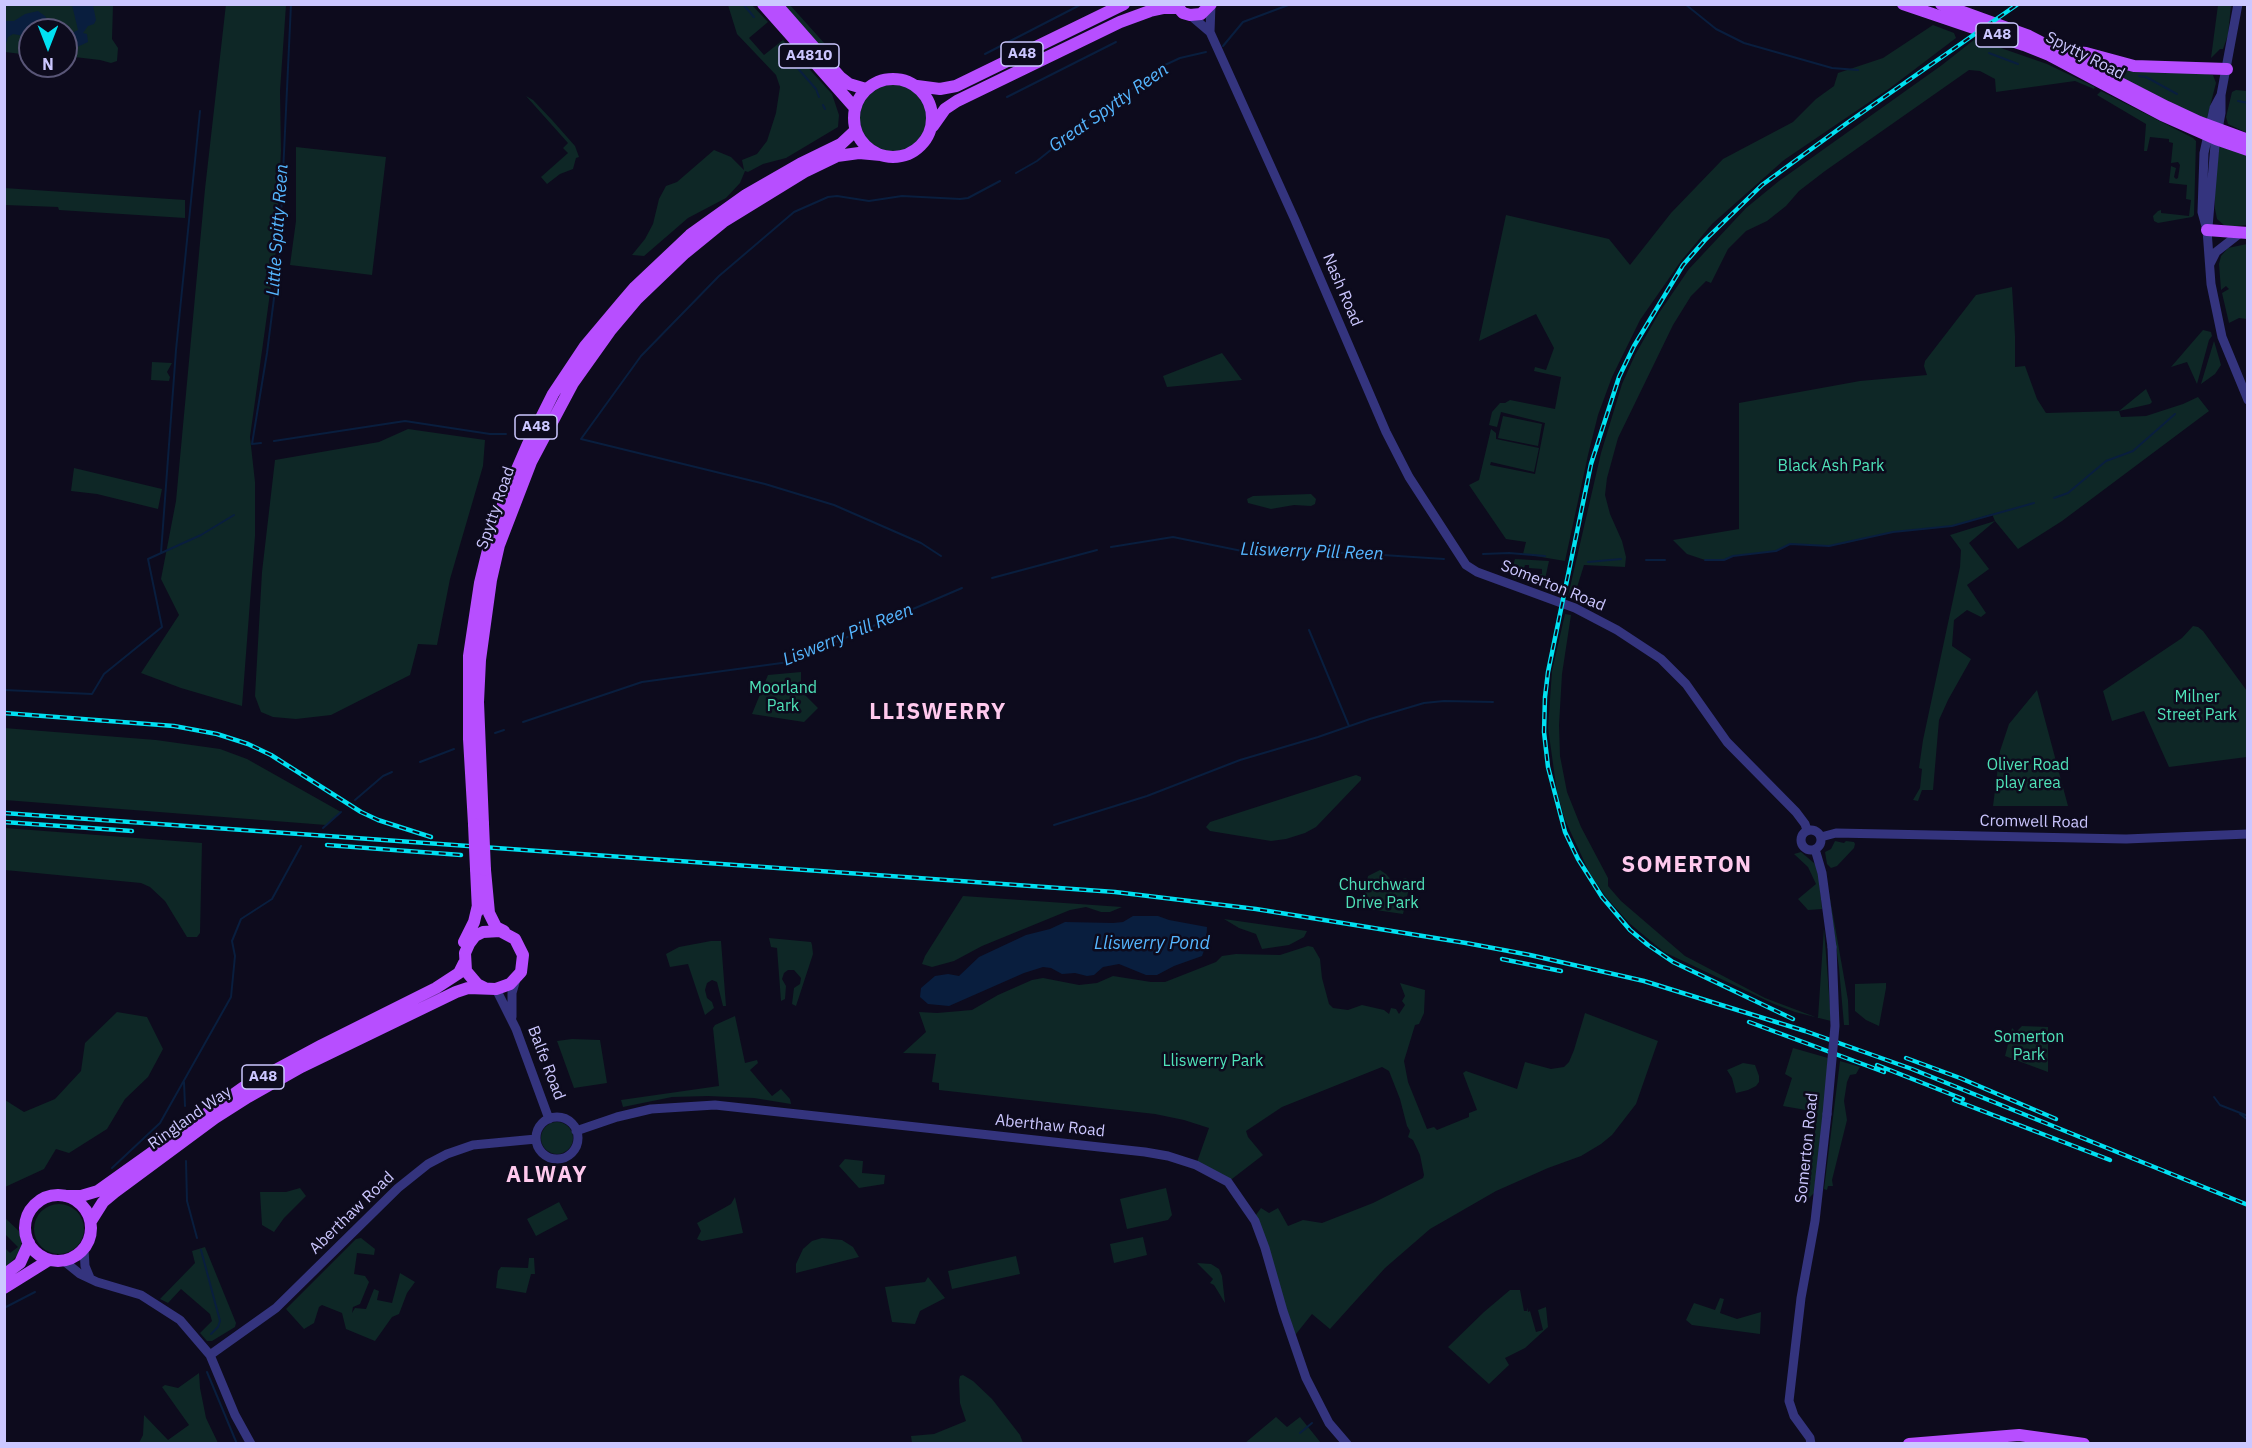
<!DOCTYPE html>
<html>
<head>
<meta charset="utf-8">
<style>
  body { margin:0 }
  #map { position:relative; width:2252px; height:1448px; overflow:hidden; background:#0d0b1d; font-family:"IBM Plex Sans",sans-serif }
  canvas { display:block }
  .frame { position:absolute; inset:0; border:6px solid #ccc7ff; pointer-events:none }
  .north { position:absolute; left:18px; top:18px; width:60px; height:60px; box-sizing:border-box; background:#0d0b1d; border:2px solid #595677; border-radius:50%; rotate:180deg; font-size:16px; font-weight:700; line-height:24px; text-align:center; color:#ccc7ff }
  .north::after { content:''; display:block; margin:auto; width:21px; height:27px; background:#00e1f2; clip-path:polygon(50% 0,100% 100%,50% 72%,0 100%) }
</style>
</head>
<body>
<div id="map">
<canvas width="2252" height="1448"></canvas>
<div class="frame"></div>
<div class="north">N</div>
</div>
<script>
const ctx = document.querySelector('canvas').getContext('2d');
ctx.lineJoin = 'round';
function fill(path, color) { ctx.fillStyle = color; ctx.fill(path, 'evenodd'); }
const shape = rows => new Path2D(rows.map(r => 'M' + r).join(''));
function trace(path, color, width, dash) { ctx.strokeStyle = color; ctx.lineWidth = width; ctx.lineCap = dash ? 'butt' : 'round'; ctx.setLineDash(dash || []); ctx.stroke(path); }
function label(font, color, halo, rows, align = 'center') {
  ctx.font = font + ' "IBM Plex Sans",sans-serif'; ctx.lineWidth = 5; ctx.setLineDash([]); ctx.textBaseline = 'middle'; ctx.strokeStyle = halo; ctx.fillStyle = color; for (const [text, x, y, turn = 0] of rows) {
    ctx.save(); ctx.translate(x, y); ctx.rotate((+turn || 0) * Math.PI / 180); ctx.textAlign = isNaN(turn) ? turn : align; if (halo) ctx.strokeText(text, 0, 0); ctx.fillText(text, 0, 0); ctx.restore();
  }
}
const green = shape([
  [226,4,286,5,280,91,281,151,276,250,250,437,255,482,255,536,242,706,181,688,141,673,179,615,161,579,176,501,205,189],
  [4,5,113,5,112,39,118,48,117,61,111,63,100,60,66,56,66,30,30,30,30,55,5,52],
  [728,5,752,5,768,22,749,38,764,55,783,40,832,94,839,115,838,127,786,158,763,164,748,172,745,171,740,183,726,198,688,218,644,256,632,255,645,239,653,224,659,199,666,186,677,182,714,150,731,157,744,170,742,160,757,154,767,141,776,113,780,87,776,75,737,34],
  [782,5,790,5,825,44,820,48],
  [2218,5,2231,5,2228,35,2223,49,2220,49,2211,58],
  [1933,25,1954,33,1956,38,1890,88,1784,160,1712,224,1681,261,1640,320,1612,377,1598,415,1588,455,1565,561,1523,554,1526,542,1506,539,1469,485,1479,480,1491,429,1496,433,1496,439,1539,448,1534,472,1491,462,1490,465,1535,474,1545,423,1501,412,1497,427,1489,425,1492,412,1500,403,1505,403,1510,400,1555,409,1561,377,1534,371,1535,367,1546,370,1554,348,1536,314,1479,341,1506,215,1609,239,1630,265,1671,213,1723,159,1793,122,1816,99,1834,86,1838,73,1883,58],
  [1975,39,2047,64,2095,87,2094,89,2075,81,1996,92,1995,79,1980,71,1969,70,1825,171,1799,191,1786,206,1767,221,1746,231,1728,249,1711,283,1706,281,1691,296,1673,325,1618,438,1607,478,1605,495,1610,514,1622,541,1626,557,1625,567,1584,565,1574,597,1568,596,1601,453,1622,384,1635,355,1659,313,1689,269,1746,208,1779,181,1942,65],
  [2096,60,2213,75,2216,83,2207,118,2200,118,2095,64],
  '859 118a35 35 0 1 1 70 0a35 35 0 1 1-70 0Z',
  [2236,90,2247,91,2247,133,2228,124,2226,117,2232,92],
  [2101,91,2193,138,2196,141,2194,215,2192,217,2158,223,2154,221,2153,216,2158,211,2161,210,2161,213,2189,216,2191,200,2186,199,2187,185,2169,183,2171,166,2176,168,2174,177,2176,179,2178,178,2180,165,2178,162,2171,163,2173,143,2169,142,2169,139,2150,137,2147,151,2144,151,2146,124,2097,95],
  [526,96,533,100,552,120,575,146,579,157,576,158,573,169,560,174,547,184,541,177,568,153,563,148,568,143],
  [2219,146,2247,155,2247,225,2226,227,2217,219,2215,209,2215,185],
  [296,147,386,157,372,275,290,265,296,221],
  [4,188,185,200,185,218,59,210,58,207,5,205],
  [2247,244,2247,319,2239,318,2229,323,2222,293,2229,289,2226,286,2221,290,2219,264,2221,256,2228,248],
  [2012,287,2015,336,2015,367,2025,366,2037,399,2046,413,2119,411,2146,389,2152,402,2150,404,2119,411,2121,417,2146,416,2183,404,2198,397,2209,411,2062,521,2018,549,1995,521,1969,543,1989,569,1967,585,1986,613,1981,617,1967,610,1954,620,1952,646,1971,659,1948,700,1939,720,1933,790,1922,790,1918,801,1913,800,1920,788,1922,769,1919,768,1923,740,1960,567,1961,550,1950,535,1995,521,1992,514,1952,526,1893,532,1842,544,1829,546,1790,544,1776,551,1733,556,1724,560,1705,560,1687,554,1673,540,1739,529,1739,403,1860,381,1927,375,1924,366,1925,361,1976,295],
  [2203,330,2211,332,2212,336,2209,340,2197,384,2187,362,2171,367],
  [2214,341,2221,365,2215,374,2201,384],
  [1222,353,1242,380,1167,387,1163,376],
  [152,362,172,363,167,372,170,377,169,381,151,380],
  [1503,416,1542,424,1538,446,1498,438],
  [408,429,485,440,483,466,450,579,437,645,418,644,410,675,331,715,296,719,273,717,261,712,255,696,262,572,275,460,379,442],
  [74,468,162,489,158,509,97,494,71,491],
  [1311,494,1316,499,1315,504,1311,506,1294,505,1271,509,1248,503,1247,499,1253,496],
  [1515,559,1549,561,1543,588,1526,582,1530,574,1542,574,1542,569,1529,568,1529,565,1525,565,1524,568,1517,568,1516,579,1510,576],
  [1565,614,1571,615,1562,674,1559,725,1560,756,1567,792,1581,827,1608,878,1608,886,1621,901,1685,956,1765,998,1818,1018,1824,928,1831,1021,1795,1012,1774,1004,1664,952,1629,923,1606,897,1590,874,1565,820,1557,792,1548,728,1552,671],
  [2193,626,2198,627,2203,631,2247,691,2247,757,2169,767,2144,711,2112,721,2103,691,2182,638],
  [801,672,801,686,805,695,818,708,804,722,752,714,768,675],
  [2037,690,2068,806,1993,806,2000,751,2009,724],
  [4,728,156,740,220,749,247,759,341,812,326,825,5,800],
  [1356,775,1361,777,1361,780,1316,827,1305,833,1286,839,1271,841,1210,831,1206,827,1210,822],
  [5,828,202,843,200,933,197,937,187,937,165,901,150,887,141,883,5,870],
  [1835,841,1844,843,1846,841,1854,842,1855,844,1854,848,1837,866,1831,868,1827,864,1825,852,1831,849],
  [1801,852,1814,863,1818,870,1822,909,1808,910,1798,899,1816,884,1808,867,1794,854],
  [1380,870,1386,874,1393,882,1406,878,1410,884,1403,914,1362,908,1368,876],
  [1828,887,1848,1000,1849,1025,1844,1025,1839,968],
  [963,896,1122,907,1110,912,1101,912,1086,907,1070,910,982,946,954,961,932,967,922,964,925,956],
  [1224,919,1307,931,1304,937,1289,945,1262,949,1256,934,1239,928],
  [769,938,811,942,812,945,813,954,796,1006,792,1004,794,988,800,984,801,978,794,970,788,970,784,973,782,979,786,986,785,999,781,1001,777,948,771,947],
  [711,941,721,941,726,1006,723,1006,717,982,712,980,707,983,705,990,707,998,712,1002,714,1008,705,1015,688,964,670,967,666,954,679,947],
  [1308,946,1313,947,1320,959,1322,978,1329,1004,1333,1008,1348,1010,1362,1005,1384,1010,1389,1014,1391,1008,1396,1009,1399,1014,1405,1005,1402,1001,1405,996,1400,983,1425,990,1424,1013,1419,1024,1415,1025,1404,1061,1408,1082,1427,1129,1434,1127,1437,1130,1469,1117,1469,1113,1477,1110,1463,1073,1466,1071,1517,1089,1525,1062,1551,1069,1564,1067,1569,1062,1574,1050,1585,1013,1658,1041,1636,1104,1612,1135,1601,1144,1581,1156,1548,1168,1496,1191,1430,1229,1385,1268,1330,1329,1312,1314,1292,1339,1253,1219,1261,1208,1269,1213,1278,1208,1288,1226,1303,1220,1322,1223,1373,1203,1423,1178,1424,1175,1420,1155,1413,1140,1408,1137,1410,1131,1407,1126,1400,1099,1389,1071,1382,1067,1282,1107,1246,1131,1248,1137,1263,1155,1228,1182,1196,1165,1209,1128,1184,1120,1155,1114,939,1090,939,1083,932,1082,936,1054,903,1053,926,1032,919,1012,937,1013,972,1010,998,995,1032,980,1043,978,1079,985,1097,983,1113,976,1151,982,1165,982,1216,962,1222,956,1236,954,1280,955],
  [1886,983,1886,988,1879,1026,1866,1020,1855,1011,1855,984],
  [117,1012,147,1017,163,1049,148,1077,125,1099,107,1129,69,1153,56,1149,44,1169,5,1187,5,1100,24,1112,55,1099,81,1071,85,1043],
  [735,1016,745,1063,757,1060,758,1063,750,1070,772,1096,781,1089,790,1099,791,1104,754,1098,708,1096,672,1097,623,1107,621,1100,719,1086,713,1028,715,1025],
  [2022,1026,2048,1027,2048,1072,2005,1056,2012,1028,2016,1032],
  [572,1039,600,1040,607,1083,574,1088,557,1041],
  [1793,1048,1828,1058,1825,1109,1814,1193,1808,1199,1817,1112,1783,1106,1792,1078,1785,1074],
  [1840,1061,1860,1067,1856,1074,1850,1075,1847,1082,1844,1101,1847,1120,1832,1180,1833,1186,1828,1186,1827,1190,1824,1189],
  [1743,1063,1755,1065,1759,1076,1759,1082,1756,1086,1748,1090,1736,1093,1732,1078,1727,1070],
  '541 1138a16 16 0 1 1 32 0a16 16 0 1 1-32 0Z',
  [845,1159,863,1161,862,1173,885,1175,884,1184,859,1188,839,1166],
  [300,1188,306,1196,284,1218,274,1232,262,1225,260,1192,286,1192],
  [1166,1188,1172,1215,1168,1220,1127,1229,1120,1199],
  [735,1197,743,1233,702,1241,697,1239,701,1231,697,1223,724,1208,731,1204],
  [559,1202,568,1219,536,1236,527,1219],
  '34 1229a25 25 0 1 1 50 0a25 25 0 1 1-50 0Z',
  [5,1218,20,1232,22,1249,5,1270,5,1248,10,1253,18,1247,5,1234],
  [1143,1237,1147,1255,1114,1263,1110,1244],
  [361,1238,375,1249,374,1255,357,1253,354,1274,365,1276,369,1282,360,1304,353,1307,352,1313,355,1308,366,1309,374,1289,379,1291,377,1300,392,1303,400,1273,415,1282,407,1293,399,1314,392,1317,375,1341,346,1329,342,1313,322,1305,319,1307,314,1323,304,1329,286,1309,356,1239],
  [822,1238,842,1240,853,1247,859,1257,796,1273,796,1264,803,1249,812,1241],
  [205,1247,236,1323,235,1327,212,1341,207,1341,200,1333,212,1321,210,1314,181,1289,168,1303,160,1299,195,1263,192,1251],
  [1016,1256,1020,1274,952,1289,948,1271],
  [529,1258,534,1258,535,1274,531,1274,526,1293,496,1288,498,1271,501,1267,528,1268],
  [1197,1263,1211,1264,1219,1269,1222,1276,1225,1303,1214,1285,1210,1283,1213,1279],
  [928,1277,945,1298,920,1311,915,1324,892,1322,885,1287,925,1282],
  [1510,1290,1520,1290,1524,1311,1527,1311,1527,1307,1528,1312,1530,1311,1536,1332,1543,1330,1538,1310,1546,1307,1548,1327,1525,1348,1505,1358,1509,1365,1489,1384,1448,1347,1484,1312],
  [1720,1298,1724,1299,1720,1313,1737,1319,1761,1312,1760,1334,1692,1325,1686,1320,1694,1303,1715,1310],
  [199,1373,200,1388,206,1418,218,1443,139,1443,143,1435,144,1415,168,1440,189,1425,162,1387,165,1385,178,1388],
  [963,1375,973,1381,992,1399,1020,1435,1023,1443,912,1443,911,1436,934,1434,966,1421,960,1403,959,1380,960,1376],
  [1276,1417,1287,1427,1300,1417,1321,1443,1245,1443]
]);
const water = shape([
  [72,5,93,5,96,20,94,24,88,26,83,33,87,34,88,42,75,48,66,47,66,36,78,30],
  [38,11,45,16,53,30,30,30,30,37,13,34,8,37,5,47,5,21,14,21,25,14],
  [1133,916,1158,916,1169,920,1207,927,1206,945,1202,956,1174,966,1157,975,1146,975,1119,964,1103,967,1094,975,1087,976,1075,973,1062,974,1051,968,1043,967,1024,973,949,1006,928,1004,920,997,921,988,935,976,948,974,959,976,979,957,1026,935,1050,929,1065,922,1113,923,1123,922]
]);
const stream = shape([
  [743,4,754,17],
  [1685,4,1716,29,1744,43,1832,68,1858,70],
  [1223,46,1243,22,1291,4],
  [779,47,816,89,819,97],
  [1989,53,2018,64],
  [985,54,1082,4],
  [2139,76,2146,77,2177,94],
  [1007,97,1116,42],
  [2238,101,2248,103],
  [823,105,825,109],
  [1016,173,1037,161,1087,121,1165,65,1180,58,1206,52],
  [274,441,405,421,490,434,506,434],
  [261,443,252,444,267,353,279,259,291,4],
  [2054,498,2068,493,2106,461,2133,451,2175,414],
  [1111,547,1173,537,1242,551,1352,553,1444,559],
  [161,553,176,350,200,111],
  [1483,554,1509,553,1545,556],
  [941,556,921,543,834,505,765,484,581,439,641,356,719,276,794,212,828,197,837,196,869,201,902,196,960,199,968,198,1000,181],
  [1646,560,1665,560],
  [1705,560,1724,560,1733,556,1776,551,1790,544,1829,546,1893,532,1952,526,2034,503],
  [1588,562,1621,559],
  [992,578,1097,550],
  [1309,630,1349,726],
  [4,690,92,694,104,674,162,627,148,559,201,535,234,515],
  [523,722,642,682,789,662,962,588],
  [495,733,504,730],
  [420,762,454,749],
  [355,800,383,776,392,772],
  [1054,825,1147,796,1240,760,1318,737,1370,719,1424,703,1444,701,1493,702],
  [323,828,341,812],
  [184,1082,185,1106],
  [2214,1097,2220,1105,2248,1116],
  [2240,1114,2248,1120],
  [186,1161,187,1201,197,1238],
  [112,1168,160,1123,231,997,235,956,232,941,241,919,272,899,301,846],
  [201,1250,220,1321,218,1327,211,1334],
  [4,1308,35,1292],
  [207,1372,237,1444],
  [1300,1433,1312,1423]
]);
const minor = shape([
  [1190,15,1210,32,1295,220,1386,432,1409,477,1466,565,1477,572,1575,608,1617,630,1661,659,1686,684,1727,742,1796,812,1805,824,1807,830],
  [1210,32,1211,4],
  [2221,95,2214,108,2204,153,2202,212,2207,230,2211,284,2222,337,2248,400],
  [2208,227,2215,145,2221,113,2221,95,2238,4],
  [2210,264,2216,252,2239,234],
  '1801 840a10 10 0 1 1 20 0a10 10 0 1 1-20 0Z',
  [1821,837,1836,833,2126,839,2248,834],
  [1815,849,1822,873,1832,947],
  [496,989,516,1029,549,1119],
  [512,1017,512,993,516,979],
  '536 1138a21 21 0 1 1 42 0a21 21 0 1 1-42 0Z',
  [576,1131,617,1117,651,1109,715,1105,1145,1152,1168,1156,1196,1165,1228,1182,1255,1221,1265,1248,1283,1311,1306,1378,1329,1423,1347,1444],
  [84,1249,85,1266,90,1278],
  [64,1261,80,1274,97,1282,141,1295,180,1320,210,1355,235,1415,251,1444],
  [210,1355,276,1308,398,1188,428,1164,447,1154,473,1145,536,1139],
  [1811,1444,1810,1438,1794,1416,1789,1401,1801,1298,1815,1221,1827,1114]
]);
const major = shape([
  [763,4,855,108],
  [776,4,840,77,849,84,866,89],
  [1175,4,1183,13,1190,15,1201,14,1211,4],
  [1903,4,2024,45,2049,55,2162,115,2216,139,2248,150],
  [1941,4,2029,36,2167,107,2199,122,2248,140],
  [2067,51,2086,53,2134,66,2227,69],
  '854 118a39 39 0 1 1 78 0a39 39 0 1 1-78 0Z',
  [917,86,940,89,956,86,1124,4],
  [933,126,945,109,957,101,1120,22,1150,11,1164,8,1178,8],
  [2207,230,2248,233],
  [474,824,469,739,469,656,480,583,490,542,508,490,528,444,553,394,585,346,622,302,635,287,690,235,746,195,800,164,841,144,856,130],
  [483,824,478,702,480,660,491,580,499,545,531,462,573,383,610,331,637,299,685,253,723,222,806,171,837,156,859,153,881,155],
  [476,869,478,911],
  [485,870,489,913,496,927,504,931],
  [464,942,474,922,478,905],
  '25 1228a33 33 0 1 1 66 0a33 33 0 1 1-66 0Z',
  [65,1196,81,1196,98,1191,244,1087,322,1045,436,988,459,973,464,963],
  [91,1221,103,1202,115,1192,215,1118,248,1097,301,1067,456,992,468,988,496,989,510,984,521,972,523,955,515,939,500,931,483,932,475,936,469,944,465,953,466,971,477,984,485,988],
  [4,1275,20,1263,29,1243],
  [4,1288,49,1260],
  [1909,1444,2019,1435,2084,1444]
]);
const rail = shape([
  [4,713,174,726,217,734,248,744,271,755,361,812,378,820,431,837],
  [4,813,1115,892,1256,909,1466,943,1530,955,1644,981,1805,1031,1912,1069,2248,1205],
  [4,822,132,831],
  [327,845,461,855],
  [1502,959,1561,971],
  [1793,1019,1673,962,1648,945,1630,930,1602,897,1578,859,1565,832,1548,767,1544,732,1545,697,1548,672,1591,464,1619,377,1634,346,1683,265,1705,240,1762,185,1847,123,2018,4],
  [1749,1022,1884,1072],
  [1906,1058,1960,1078,2056,1119],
  [1877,1065,1963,1099],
  [1954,1100,2110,1160]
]);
const minorBridge = shape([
  [1827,1114,1835,1026,1832,947]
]);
const majorBridge = shape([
  [474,824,476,869],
  [483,824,485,870]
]);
const shields = [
  [1997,35,42],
  [1022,54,42],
  [809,56,60],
  [536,427,42],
  [263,1077,42]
];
const shieldNames = [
  ["A48",1997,35],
  ["A48",1022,54],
  ["A4810",809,56],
  ["A48",536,427],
  ["A48",263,1077]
];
const streetNames = [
  ["Spytty Road",2085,56,27],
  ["Nash Road",1342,290,67],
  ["Spytty Road",496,508,-71],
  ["Somerton Road",1553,586,22],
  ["Cromwell Road",2034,822,1],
  ["Balfe Road",546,1063,69],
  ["Ringland Way",190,1118,-35],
  ["Aberthaw Road",1050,1126,6],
  ["Somerton Road",1807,1148,-84],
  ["Aberthaw Road",352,1213,-44]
];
const parkNames = [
  ["Black Ash Park",1831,466],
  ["Moorland",783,688],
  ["Park",783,706],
  ["Milner",2197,697],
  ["Street Park",2197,715],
  ["Oliver Road",2028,765],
  ["play area",2028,783],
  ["Churchward",1382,885],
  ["Drive Park",1382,903],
  ["Somerton",2029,1037],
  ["Park",2029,1055],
  ["Lliswerry Park",1213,1061]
];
const waterNames = [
  ["Great Spytty Reen",1109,108,-35],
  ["Little Spitty Reen",278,230,-86],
  ["Lliswerry Pill Reen",1312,552,2],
  ["Liswerry Pill Reen",848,635,-22],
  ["Lliswerry Pond",1152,944]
];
const districtNames = [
  ["LLISWERRY",938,713],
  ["SOMERTON",1687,866],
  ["ALWAY",547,1176]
];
fill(green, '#0e2726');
fill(water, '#091e3e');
trace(stream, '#091e3e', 2);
trace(minor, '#34347e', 9);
trace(major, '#b74eff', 12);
trace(rail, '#00e1f2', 4.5);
trace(rail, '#0d0b1d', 2, [7]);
trace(minorBridge, '#34347e', 9);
trace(majorBridge, '#b74eff', 12);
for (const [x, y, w] of shields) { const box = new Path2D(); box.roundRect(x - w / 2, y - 12, w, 24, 4.5); ctx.fillStyle = '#0d0b1d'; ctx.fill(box); trace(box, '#ccc7ff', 1.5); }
label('bold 15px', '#ccc7ff', null, shieldNames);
label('16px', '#ccc7ff', '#0d0b1d', streetNames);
label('16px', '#4fe3b9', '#0d0b1d', parkNames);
label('italic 18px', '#55b6ff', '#0d0b1d', waterNames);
ctx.letterSpacing = '1.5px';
label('bold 22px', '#ffc9ed', '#0d0b1d', districtNames);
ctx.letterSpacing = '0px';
</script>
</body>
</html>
